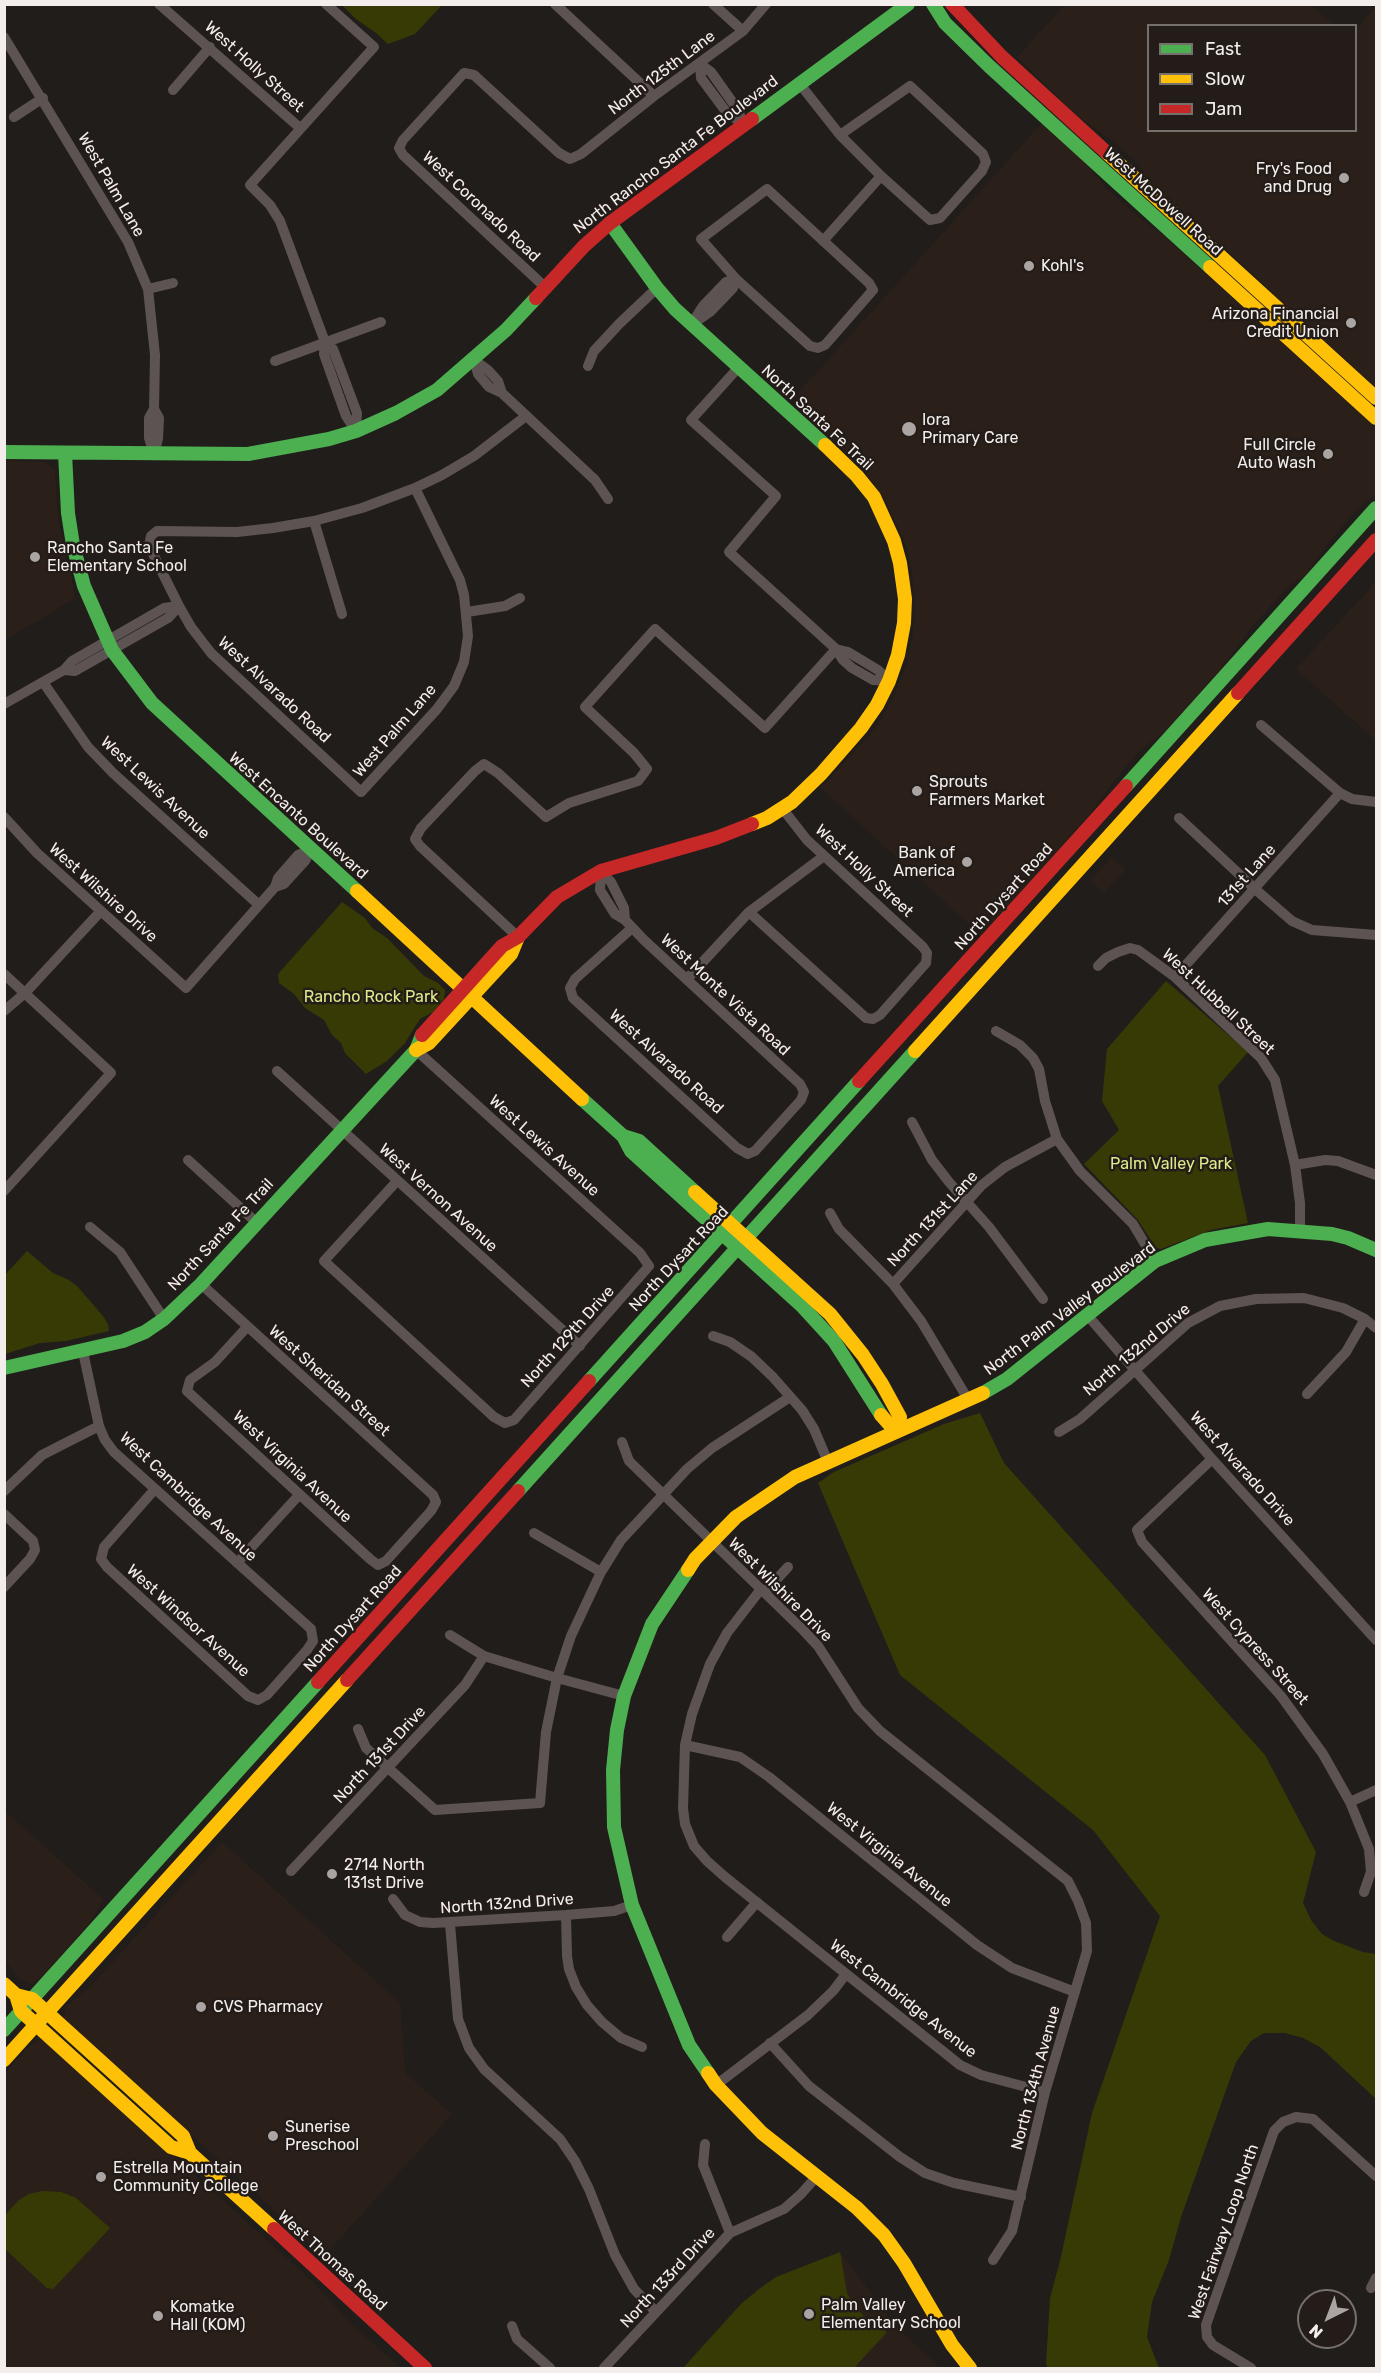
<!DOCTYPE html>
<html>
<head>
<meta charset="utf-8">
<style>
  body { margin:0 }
  #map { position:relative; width:1381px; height:2373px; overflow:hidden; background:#211d1b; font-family:Rubik,sans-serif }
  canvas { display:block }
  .frame { position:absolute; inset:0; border:6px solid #f3eeeb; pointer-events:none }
  .legend { position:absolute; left:1147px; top:24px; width:210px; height:108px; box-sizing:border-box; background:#231c19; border:2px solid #76706d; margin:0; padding:8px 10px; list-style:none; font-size:18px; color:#f3eeeb }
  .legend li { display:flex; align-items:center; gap:12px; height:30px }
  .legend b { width:30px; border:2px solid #76706d }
  .north { position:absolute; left:1297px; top:2289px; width:60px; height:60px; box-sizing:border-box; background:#231c19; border:2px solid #76706d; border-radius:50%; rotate:222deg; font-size:16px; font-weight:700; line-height:24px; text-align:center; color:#f3eeeb }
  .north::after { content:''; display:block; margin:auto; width:21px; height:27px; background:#aaa5a2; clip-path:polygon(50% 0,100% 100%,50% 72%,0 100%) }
</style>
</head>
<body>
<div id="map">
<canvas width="1381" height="2373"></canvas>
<div class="frame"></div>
<ul class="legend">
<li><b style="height:8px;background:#4caf50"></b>Fast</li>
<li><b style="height:8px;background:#ffc107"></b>Slow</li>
<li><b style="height:8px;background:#c62828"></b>Jam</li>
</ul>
<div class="north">N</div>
</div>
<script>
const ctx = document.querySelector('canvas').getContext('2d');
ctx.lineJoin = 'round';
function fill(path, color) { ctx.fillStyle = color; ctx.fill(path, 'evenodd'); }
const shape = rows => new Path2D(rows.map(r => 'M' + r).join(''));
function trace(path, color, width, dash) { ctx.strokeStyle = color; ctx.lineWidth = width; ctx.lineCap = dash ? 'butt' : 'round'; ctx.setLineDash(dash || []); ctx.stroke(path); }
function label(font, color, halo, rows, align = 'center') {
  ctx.font = font + ' Rubik,sans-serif'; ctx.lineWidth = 5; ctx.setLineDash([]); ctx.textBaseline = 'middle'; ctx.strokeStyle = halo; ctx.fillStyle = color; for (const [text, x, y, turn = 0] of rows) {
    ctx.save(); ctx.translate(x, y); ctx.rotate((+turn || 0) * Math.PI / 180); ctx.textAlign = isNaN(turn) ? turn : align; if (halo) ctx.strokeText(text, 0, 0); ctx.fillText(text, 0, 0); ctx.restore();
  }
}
const built = shape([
  [1065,5,1311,5,1334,25,1148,26,1148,130,1356,130,1356,29,1376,7,1376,388,1145,176,1139,164,1117,144,1076,115,1017,57],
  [1042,123,1087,165,1106,188,1134,213,1165,237,1376,428,1376,494,1359,508,1328,543,1306,574,1285,590,1256,622,1218,672,1162,734,1140,750,1113,782,1089,815,981,935,821,788,866,739,881,720,894,696,906,667,913,635,915,609,912,573,906,545,885,500,867,474,843,449,791,401],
  [5,461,45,462,55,471,58,521,73,585,74,599,5,640],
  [1376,582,1376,738,1373,738,1296,669],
  [1112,857,1125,870,1104,893,1091,880],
  [5,1811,104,1900,88,1925,40,1978,32,1984,20,1980,5,1960],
  [222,1842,400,2003,405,2073,452,2114,324,2256,64,2018,66,2006,89,1988],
  [40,2040,50,2044,311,2280,353,2326,401,2368,5,2368,5,2074,28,2047],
  [840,2252,894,2324,940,2368,683,2368,741,2304,759,2289,776,2277]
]);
const green = shape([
  [342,5,442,5,415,34,388,44,376,33,356,19],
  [342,902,365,918,372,928,387,938,424,976,438,983,445,990,444,999,433,1012,420,1019,405,1043,387,1061,366,1074,345,1053,341,1043,332,1035,324,1020,305,1008,294,994,279,983,278,974],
  [1166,981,1248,1052,1218,1086,1248,1223,1211,1230,1161,1249,1156,1248,1138,1220,1084,1164,1119,1130,1102,1101,1107,1049],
  [27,1251,53,1273,69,1280,77,1286,103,1316,108,1324,109,1331,66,1341,40,1343,5,1354,5,1275],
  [980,1413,1004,1463,1265,1755,1316,1852,1303,1903,1311,1920,1322,1934,1334,1941,1363,1952,1376,1954,1376,2099,1320,2047,1303,2038,1285,2033,1264,2033,1251,2041,1236,2062,1181,2217,1169,2260,1152,2302,1147,2337,1159,2368,1048,2368,1046,2364,1050,2298,1060,2261,1092,2113,1160,1916,1093,1830,900,1675,818,1483,834,1472,944,1424],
  [42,2191,61,2192,76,2198,110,2228,53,2289,47,2288,5,2249,5,2215,19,2200,29,2194],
  [840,2252,847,2293,854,2306,868,2320,887,2332,854,2368,683,2368,741,2304,759,2289,776,2277]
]);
const street = shape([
  [159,4,300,128],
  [326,4,374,47,250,185,270,205,280,221,325,342,324,354,346,416,356,431],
  [555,4,654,96],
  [713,4,743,31],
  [4,37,128,242,148,289,155,355,154,409,159,418,158,439,154,454],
  [700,64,701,78,727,113,743,124],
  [700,64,711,72,738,110,743,124],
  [799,83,840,135,881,176,930,220,940,218,982,171,986,162,983,154,910,86,840,135],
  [173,90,210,47],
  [14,117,43,98],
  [767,189,869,283,873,290,825,345,818,348,810,346,736,279,701,239,767,189],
  [823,241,881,176],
  [545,287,403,155,399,148,403,140,464,73,474,75,559,153,570,159,581,154,654,96,743,31,766,4],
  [148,289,173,283],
  [694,323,710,312,733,288,736,279],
  [691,325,703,306,726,282,736,279],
  [325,342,333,349,357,413,356,431],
  [474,360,478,374,489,387,502,393,595,480,608,499],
  [474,360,488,370,498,381,502,393],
  [275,361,381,322],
  [588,366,594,351,619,324,657,288],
  [738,368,691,420,776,496,729,552,836,649,843,660,852,668,873,680,889,681],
  [154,454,149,438,149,418,154,409],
  [415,488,460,580,464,595,468,636,464,662,454,686,437,709,361,792,211,653,191,627,179,606,149,546,151,536,157,531,237,532,273,528,314,521,362,508,415,488,442,475,474,456,526,416],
  [314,521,342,614],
  [467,612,505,606,520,598],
  [836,649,848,652,878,670,889,681],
  [64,670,75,671,168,618,179,606],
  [43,682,88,747,113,773,259,905],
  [4,704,64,670,72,661,164,608,179,606],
  [1261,725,1340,793,1352,799,1376,802],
  [4,817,37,853,186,988,275,887,284,884,305,861,311,849],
  [1179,818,1255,889,1292,921,1312,930,1376,935],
  [601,871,600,890,615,914,625,920,644,940,800,1084,804,1092,801,1100,755,1151,748,1154,737,1148,573,998,570,988,575,979,632,928],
  [601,871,611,882,624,908,625,920],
  [275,887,278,878,298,855,311,849],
  [749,912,866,1018,873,1019,880,1015,926,963,927,953,923,947,807,840,782,808],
  [518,937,420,846,415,839,421,828,475,771,484,764,498,773,546,817,569,803,638,781,647,769,634,753,585,707,655,629,765,728,836,649],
  [1098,966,1106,958,1118,952,1130,948,1138,950,1175,977,1261,1058,1275,1080,1295,1165,1300,1203,1300,1230],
  [4,974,111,1073,4,1191],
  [1175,977,1340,793],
  [687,979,749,912,824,856],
  [4,1011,25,993,100,912],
  [996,1031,1020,1045,1033,1058,1039,1069,1045,1101,1057,1139,1080,1171,1133,1224,1155,1261],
  [277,1071,580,1346],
  [912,1122,932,1160,949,1182,989,1227,1043,1299],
  [188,1160,256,1222],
  [1295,1165,1325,1160,1338,1161,1376,1175],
  [397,1181,324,1261,494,1417,505,1423,514,1420,649,1266,640,1253,416,1050],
  [830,1213,839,1229,893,1284,921,1321,969,1401],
  [90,1227,120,1252,164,1319],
  [201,1284,433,1495,436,1502,431,1511,386,1561,378,1565,370,1559,187,1391,190,1380,215,1362,247,1327],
  [893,1284,982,1185,1005,1167,1057,1139],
  [1088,1316,1212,1459,1376,1640],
  [713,1336,730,1342,752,1357,772,1376,802,1410,814,1429,828,1462],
  [83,1352,99,1426,105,1440,114,1452,311,1629,313,1641,307,1650,267,1695,258,1700,248,1696,107,1567,101,1559,104,1547,155,1489],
  [1307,1394,1346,1352,1365,1319],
  [1059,1432,1080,1419,1188,1323,1220,1306,1256,1299,1304,1298,1343,1308,1365,1319,1376,1328],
  [622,1442,629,1461,803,1630,818,1646,858,1708,880,1731,1068,1881,1078,1901,1086,1923,1087,1951,1045,2092,1012,2231,993,2260],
  [1212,1459,1137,1530,1142,1542,1281,1696,1323,1754,1350,1802,1369,1849,1371,1872,1364,1892],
  [4,1491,42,1455,99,1426],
  [4,1514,33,1541,35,1550,30,1559,4,1587],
  [534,1533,601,1572],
  [237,1563,299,1495],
  [761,1589,727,1633,710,1664,692,1714,685,1745,683,1808,685,1824,694,1846,707,1861,725,1877,960,2065,981,2075,1045,2092],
  [765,1592,788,1567],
  [450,1635,484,1656,557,1678,624,1696],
  [358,1729,366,1748,435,1810,540,1803,546,1732,557,1678,571,1636,601,1572,621,1540,687,1469,712,1448,790,1397],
  [685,1745,740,1757,769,1777,977,1945,1012,1968,1075,1992],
  [1350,1802,1376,1790],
  [291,1871,465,1685,484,1656],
  [393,1899,405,1915,420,1922,433,1923,566,1915,614,1911,632,1905],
  [566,1915,567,1956,569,1969,576,1987,587,2005,602,2022,621,2038,642,2047],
  [450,1924,458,2019,469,2048,484,2069,560,2139,575,2161,589,2189,615,2255,634,2289,656,2312],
  [727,1937,757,1902],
  [770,2043,809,2086,900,2157,925,2173,954,2183,1021,2197],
  [716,2085,808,2015,833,1991,846,1974],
  [705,2144,703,2165,730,2233],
  [1371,2288,1376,2278],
  [512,2326,517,2339,550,2368],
  [604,2368,730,2233,784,2209,801,2194,817,2176],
  [1251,2368,1213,2345,1207,2337,1206,2325,1274,2131,1283,2122,1296,2117,1313,2119,1376,2176]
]);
const fast = shape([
  [933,4,945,23,989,66,1210,267],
  [752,119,908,4],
  [610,223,657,288,675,309,825,445],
  [4,452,248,454,329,439,356,431,396,413,437,390,506,330,536,298],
  [65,453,68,513,73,545,84,586,112,650,152,703,357,891],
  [1126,786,1376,508],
  [582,1099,623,1136,631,1151,802,1306,834,1341,881,1415],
  [623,1136,639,1141,695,1192],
  [4,1368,123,1341,145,1332,164,1319,201,1284,416,1050,422,1035],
  [589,1381,859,1081],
  [983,1393,1007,1379,1155,1261,1205,1240,1268,1229,1332,1234,1348,1238,1376,1250],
  [518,1491,915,1051],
  [688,1570,652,1624,624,1696,617,1730,613,1770,614,1827,632,1905,689,2045,708,2073],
  [4,2030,318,1682]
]);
const slow = shape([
  [1106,152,1376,398],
  [1210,267,1376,418],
  [752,824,767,818,792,802,821,774,861,728,877,705,889,681,898,655,904,623,905,599,900,563,894,541,874,497,857,476,825,445],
  [357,891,582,1099],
  [416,1050,429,1043,511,954,518,937],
  [915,1051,1238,693],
  [695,1192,830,1314,863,1355,882,1384,900,1417,895,1431,881,1415],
  [688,1570,695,1559,736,1517,795,1477,983,1393],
  [4,1984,16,1995,32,1999,183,2136,190,2153],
  [16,1995,21,2011,171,2147,190,2153,274,2229],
  [4,2060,347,1680],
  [708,2073,716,2085,762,2133,857,2208,884,2235,904,2263,952,2345,970,2368]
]);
const jam = shape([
  [952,4,1002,57,1106,152],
  [536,298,584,246,610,223,752,119],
  [1238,693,1376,540],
  [422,1035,502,946,518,937,557,897,601,871,716,838,752,824],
  [859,1081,1126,786],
  [347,1680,518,1491],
  [318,1682,589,1381],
  [274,2229,425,2368]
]);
const markers = [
  [1344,178,6,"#aaa5a2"],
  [1029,266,6,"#aaa5a2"],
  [1351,323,6,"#aaa5a2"],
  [909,429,8,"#aaa5a2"],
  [1328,454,6,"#aaa5a2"],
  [35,557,6,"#aaa5a2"],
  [917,791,6,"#aaa5a2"],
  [967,862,6,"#aaa5a2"],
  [332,1874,6,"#aaa5a2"],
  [201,2007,6,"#aaa5a2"],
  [273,2136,6,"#aaa5a2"],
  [101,2177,6,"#aaa5a2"],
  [809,2314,6,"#aaa5a2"],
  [158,2316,6,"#aaa5a2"]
];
const streetNames = [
  ["West Holly Street",254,67,42],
  ["North 125th Lane",662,73,-37],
  ["North Rancho Santa Fe Boulevard",676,155,-37],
  ["West Palm Lane",111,185,60],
  ["West McDowell Road",1163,202,42],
  ["West Coronado Road",481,207,43],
  ["North Santa Fe Trail",817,418,43],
  ["West Alvarado Road",274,690,43],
  ["West Palm Lane",395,731,-49],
  ["West Lewis Avenue",155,788,43],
  ["West Encanto Boulevard",298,816,42],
  ["West Holly Street",864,871,43],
  ["131st Lane",1247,876,-48],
  ["West Wilshire Drive",103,893,42],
  ["North Dysart Road",1004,897,-48],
  ["West Monte Vista Road",725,995,43],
  ["West Hubbell Street",1218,1002,43],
  ["West Alvarado Road",666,1062,42],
  ["West Lewis Avenue",544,1146,42],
  ["West Vernon Avenue",438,1198,42],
  ["North 131st Lane",933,1219,-47],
  ["North Santa Fe Trail",221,1235,-47],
  ["North Dysart Road",679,1259,-47],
  ["North Palm Valley Boulevard",1070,1309,-37],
  ["North 129th Drive",568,1337,-48],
  ["North 132nd Drive",1137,1350,-40],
  ["West Sheridan Street",329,1381,42],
  ["West Virginia Avenue",292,1467,43],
  ["West Alvarado Drive",1242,1469,48],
  ["West Cambridge Avenue",188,1497,43],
  ["West Wilshire Drive",780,1590,45],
  ["North Dysart Road",353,1619,-48],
  ["West Windsor Avenue",188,1621,42],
  ["West Cypress Street",1255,1647,48],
  ["North 131st Drive",380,1755,-47],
  ["West Virginia Avenue",889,1855,39],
  ["North 132nd Drive",507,1904,-4],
  ["West Cambridge Avenue",903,1999,38],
  ["North 134th Avenue",1036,2078,-75],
  ["West Fairway Loop North",1224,2232,-71],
  ["West Thomas Road",332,2261,42],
  ["North 133rd Drive",668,2278,-47]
];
const poiNames = [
  ["Fry's Food",1332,169,"right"],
  ["and Drug",1332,187,"right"],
  ["Kohl's",1041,266],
  ["Arizona Financial",1339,314,"right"],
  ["Credit Union",1339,332,"right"],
  ["Iora",922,420],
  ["Primary Care",922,438],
  ["Full Circle",1316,445,"right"],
  ["Auto Wash",1316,463,"right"],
  ["Rancho Santa Fe",47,548],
  ["Elementary School",47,566],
  ["Sprouts",929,782],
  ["Farmers Market",929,800],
  ["Bank of",955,853,"right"],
  ["America",955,871,"right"],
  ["2714 North",344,1865],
  ["131st Drive",344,1883],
  ["CVS Pharmacy",213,2007],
  ["Sunerise",285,2127],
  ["Preschool",285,2145],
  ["Estrella Mountain",113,2168],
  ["Community College",113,2186],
  ["Palm Valley",821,2305],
  ["Elementary School",821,2323],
  ["Komatke",170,2307],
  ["Hall (KOM)",170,2325]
];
const parkNames = [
  ["Rancho Rock Park",371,997],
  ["Palm Valley Park",1171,1164]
];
fill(built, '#2b2019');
fill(green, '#383a05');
trace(street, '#5d5353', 10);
trace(fast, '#4caf50', 14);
trace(slow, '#ffc107', 14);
trace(jam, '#c62828', 14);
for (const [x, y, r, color] of markers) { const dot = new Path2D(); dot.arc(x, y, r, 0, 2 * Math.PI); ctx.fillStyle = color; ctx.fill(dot); trace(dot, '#231c19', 2); }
label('16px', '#f3eeeb', '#231c19', streetNames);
label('16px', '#f3eeeb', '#231c19', poiNames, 'left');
label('16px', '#e0ea8a', '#231c19', parkNames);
</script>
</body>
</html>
